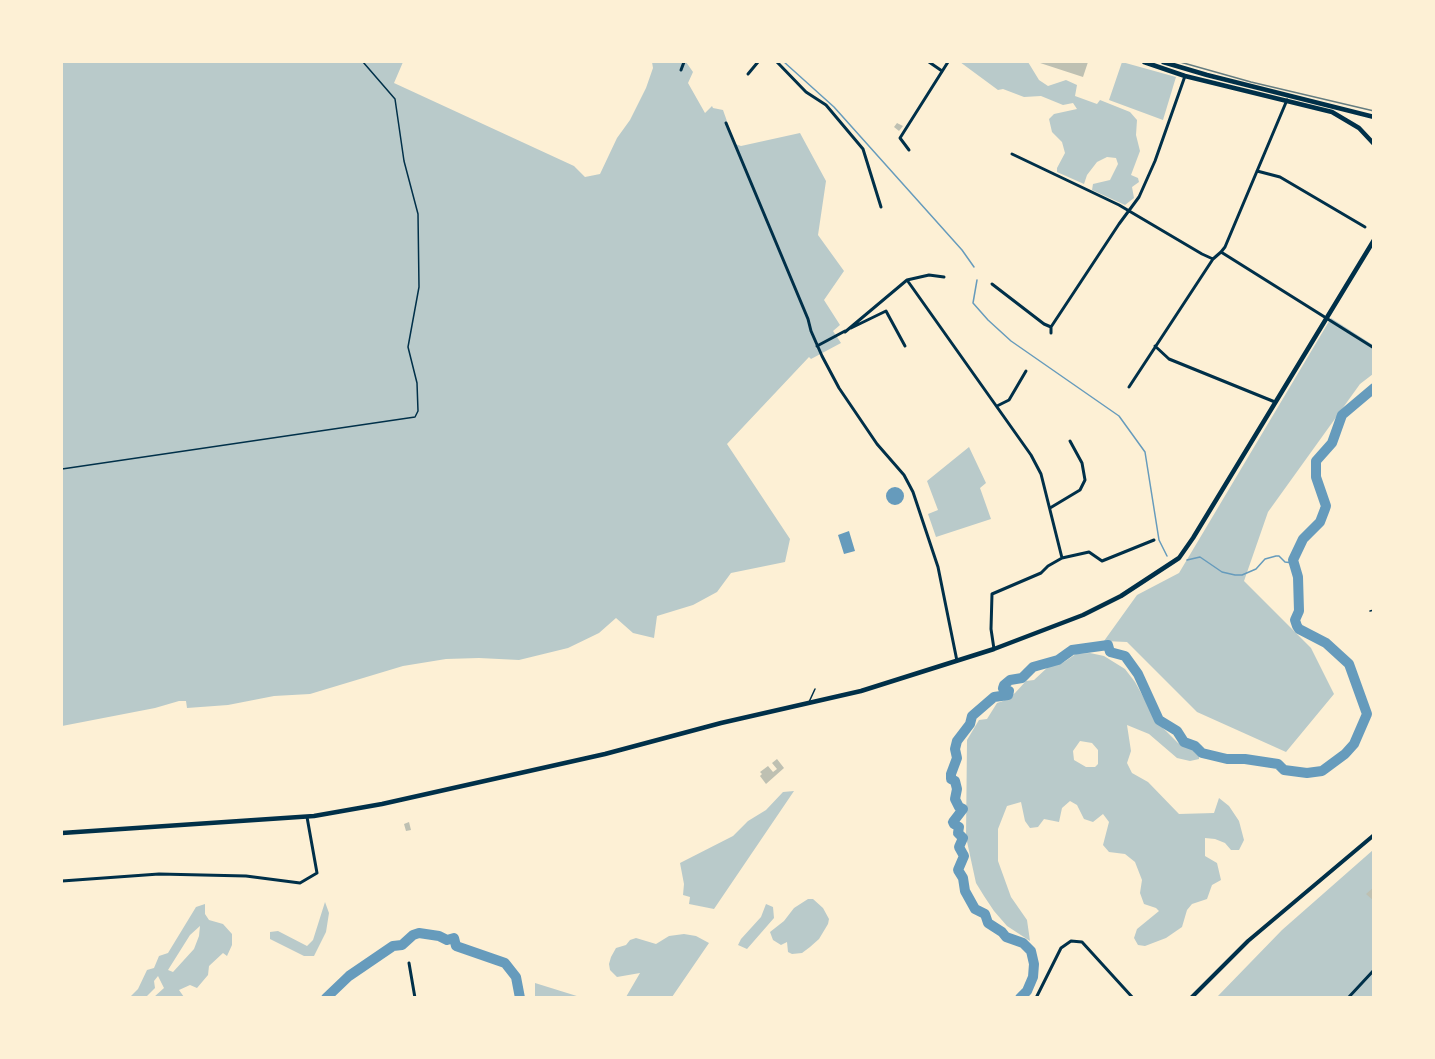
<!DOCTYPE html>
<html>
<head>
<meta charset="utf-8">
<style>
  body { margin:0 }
  #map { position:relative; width:1435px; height:1059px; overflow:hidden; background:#fdf0d5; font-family:"Golos Text",sans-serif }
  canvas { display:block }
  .frame { position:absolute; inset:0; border:63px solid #fdf0d5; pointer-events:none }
</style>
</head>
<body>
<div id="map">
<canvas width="1435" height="1059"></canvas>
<div class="frame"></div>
</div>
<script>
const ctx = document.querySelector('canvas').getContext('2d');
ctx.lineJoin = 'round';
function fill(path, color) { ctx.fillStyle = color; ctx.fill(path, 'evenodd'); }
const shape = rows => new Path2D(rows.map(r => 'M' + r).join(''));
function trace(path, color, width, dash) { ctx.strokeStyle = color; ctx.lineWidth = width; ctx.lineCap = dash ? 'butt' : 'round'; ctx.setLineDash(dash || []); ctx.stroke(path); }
const green = shape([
  [62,62,403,62,394,83,574,166,585,177,600,174,617,138,630,120,646,88,653,68,652,62,686,62,693,72,688,83,705,113,712,106,713,108,723,110,735,144,741,146,800,133,826,181,818,235,844,271,824,300,840,325,833,331,841,343,811,359,809,357,727,444,790,539,785,562,731,573,717,592,693,605,657,616,654,638,633,633,616,618,599,633,568,648,519,660,479,658,446,659,403,666,310,694,274,696,228,705,187,708,186,701,179,701,155,708,62,726],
  [960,62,1028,62,1039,80,1048,86,1066,80,1077,85,1075,96,1097,104,1100,100,1130,112,1137,120,1136,135,1140,151,1131,175,1138,178,1139,182,1132,187,1134,198,1125,205,1092,190,1093,184,1110,180,1118,164,1116,158,1107,157,1097,162,1087,175,1084,184,1057,172,1057,168,1065,153,1062,142,1052,132,1049,119,1054,114,1077,109,1073,103,1063,105,1041,96,1024,97,1003,89,998,90],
  [1122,62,1176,77,1163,120,1109,100],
  [1331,318,1373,345,1373,374,1360,384,1268,512,1244,581,1311,648,1334,694,1286,752,1197,712,1127,642,1104,641,1137,595,1179,573],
  [969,447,986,483,980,488,991,519,936,537,928,514,938,510,927,481],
  [1090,653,1104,656,1125,669,1135,682,1157,722,1178,743,1194,749,1199,755,1199,759,1190,761,1177,758,1149,734,1127,725,1131,751,1127,763,1132,773,1148,782,1179,814,1214,813,1219,798,1229,806,1239,821,1244,840,1239,850,1231,850,1225,843,1215,839,1205,838,1205,856,1217,863,1221,880,1212,885,1207,899,1192,904,1187,910,1182,927,1166,938,1145,946,1138,945,1134,938,1137,929,1159,911,1156,908,1144,904,1140,893,1142,880,1135,862,1125,854,1109,852,1103,845,1109,822,1103,814,1093,822,1084,819,1077,805,1070,801,1062,808,1059,822,1044,819,1038,827,1030,828,1025,821,1021,802,1007,806,998,829,998,861,1011,897,1027,920,1030,941,1007,926,994,911,984,896,976,883,966,837,967,740,979,720,987,719,997,703,1003,701,1015,693,1026,681,1034,680,1048,667,1064,662,1076,654],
  [1080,741,1092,743,1098,750,1098,764,1095,767,1086,767,1074,760,1073,751],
  [794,791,714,909,689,904,690,897,683,895,684,884,680,863,733,836,748,821,766,810,783,792],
  [1373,850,1373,997,1216,998,1282,930],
  [808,899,813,899,823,908,829,919,828,924,819,939,810,947,802,953,792,954,788,952,787,942,781,945,773,940,770,932,784,921,794,908],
  [325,902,329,913,326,932,314,956,304,956,270,939,270,932,278,931,307,946,313,940],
  [205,904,205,914,209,920,223,924,232,934,232,945,227,956,223,953,209,966,208,975,197,988,190,985,179,990,184,997,154,997,164,988,158,976,154,981,155,988,147,996,130,997,138,989,147,970,154,968,159,956,168,953,196,907],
  [200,926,199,936,194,949,173,972,168,970,190,935],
  [766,904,773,907,774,918,747,949,738,945,741,939,761,917],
  [684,934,696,936,709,943,672,997,626,997,640,973,617,977,610,970,609,964,611,957,616,948,626,945,630,940,636,938,656,944,669,936],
  [535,983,580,997,535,997]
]);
const water = shape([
  '886 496a9 9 0 1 1 18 0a9 9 0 1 1-18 0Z',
  [849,531,855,551,844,554,838,535]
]);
const stream = shape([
  [784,62,834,107,962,250,974,267],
  [977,280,973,303,988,320,1011,341,1119,416,1145,452,1159,540,1167,556],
  [1187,560,1200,557,1222,572,1235,575,1242,575,1256,569,1265,559,1276,556,1279,556,1285,562,1293,563]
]);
const river = shape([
  [326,998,349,976,393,946,402,945,413,935,419,933,439,936,447,940,454,938,456,946,505,963,516,977,520,998],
  [1020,998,1027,991,1033,977,1034,964,1031,951,1023,943,1006,937,1002,932,988,923,985,914,975,909,965,891,963,878,958,870,964,856,959,847,963,838,958,833,959,827,954,824,953,822,963,809,959,807,955,799,957,789,955,781,951,779,951,774,957,758,955,749,957,741,970,724,972,716,994,697,1008,695,1009,691,1003,688,1004,685,1010,680,1022,678,1033,667,1058,660,1072,650,1108,645,1110,652,1125,656,1138,674,1159,720,1177,731,1184,742,1195,746,1202,753,1227,759,1245,759,1278,764,1284,770,1307,773,1322,771,1345,754,1354,744,1367,714,1349,664,1326,643,1299,629,1297,626,1295,620,1299,611,1298,577,1293,560,1303,539,1320,522,1325,509,1326,506,1316,477,1316,461,1332,443,1342,415,1374,388]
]);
const building = shape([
  [1037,62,1088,62,1083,77],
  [897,123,903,126,899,131,894,127],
  [777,759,784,768,766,784,760,776,762,774,760,772,768,766,773,772,777,769,772,763],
  [409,822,411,830,406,831,404,824],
  [1374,887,1374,901,1366,894]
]);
const path = shape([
  [62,469,415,417,418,411,417,383,408,347,419,287,418,214,404,161,395,99,363,62]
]);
const service = shape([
  [1370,611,1374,610],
  [809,702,815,689]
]);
const minor = shape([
  [777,62,806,92,826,105,863,149,881,207],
  [929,62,942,71],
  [681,70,684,62],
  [748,74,758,62],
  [726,123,808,319,811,331,822,356,839,388,877,444,904,475,913,492,938,567,957,661],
  [909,150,900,138,948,62],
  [1012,154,1119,205,1202,254,1213,259],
  [1257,171,1280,177,1365,227],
  [1221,252,1374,348],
  [907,280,1031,455,1041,474,1062,558],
  [992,284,1044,324,1051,327],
  [851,328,886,311,905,346],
  [845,332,907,280,929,275,944,277],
  [1051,333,1051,327,1119,224,1139,197,1155,161,1185,76],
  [817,346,845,331],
  [1155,346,1169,359,1275,402],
  [1129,387,1213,259,1221,252,1225,247,1287,100],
  [997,406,1009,400,1026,371],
  [1050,508,1080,490,1085,480,1082,463,1070,441],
  [994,649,991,629,992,594,1041,573,1048,566,1062,558,1089,552,1102,561,1154,540],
  [62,881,159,874,246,876,300,883,317,873,307,817],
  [409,963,415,998],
  [1036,998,1061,948,1071,941,1082,942,1133,998],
  [1348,998,1374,970]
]);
const tertiary = shape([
  [1191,998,1248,941,1374,835]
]);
const secondary = shape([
  [62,833,314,816,382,804,605,754,721,723,861,691,994,649,1083,615,1121,596,1179,558,1193,538,1374,240]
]);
const primary = shape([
  [1144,62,1185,76,1332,112,1359,128,1374,144],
  [1163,62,1207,75,1374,117]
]);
const tram = shape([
  [1180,62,1251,82,1374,111]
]);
fill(green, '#b9caca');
fill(water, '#669bbc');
trace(stream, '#669bbc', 1.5);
trace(river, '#669bbc', 10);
fill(building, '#bec0b2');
trace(path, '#003049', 1.5);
trace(service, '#003049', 1.5);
trace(minor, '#003049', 3);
trace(tertiary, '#003049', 4);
trace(secondary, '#003049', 4.5);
trace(primary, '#003049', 4.5);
trace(tram, '#657d81', 1.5);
</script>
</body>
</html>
